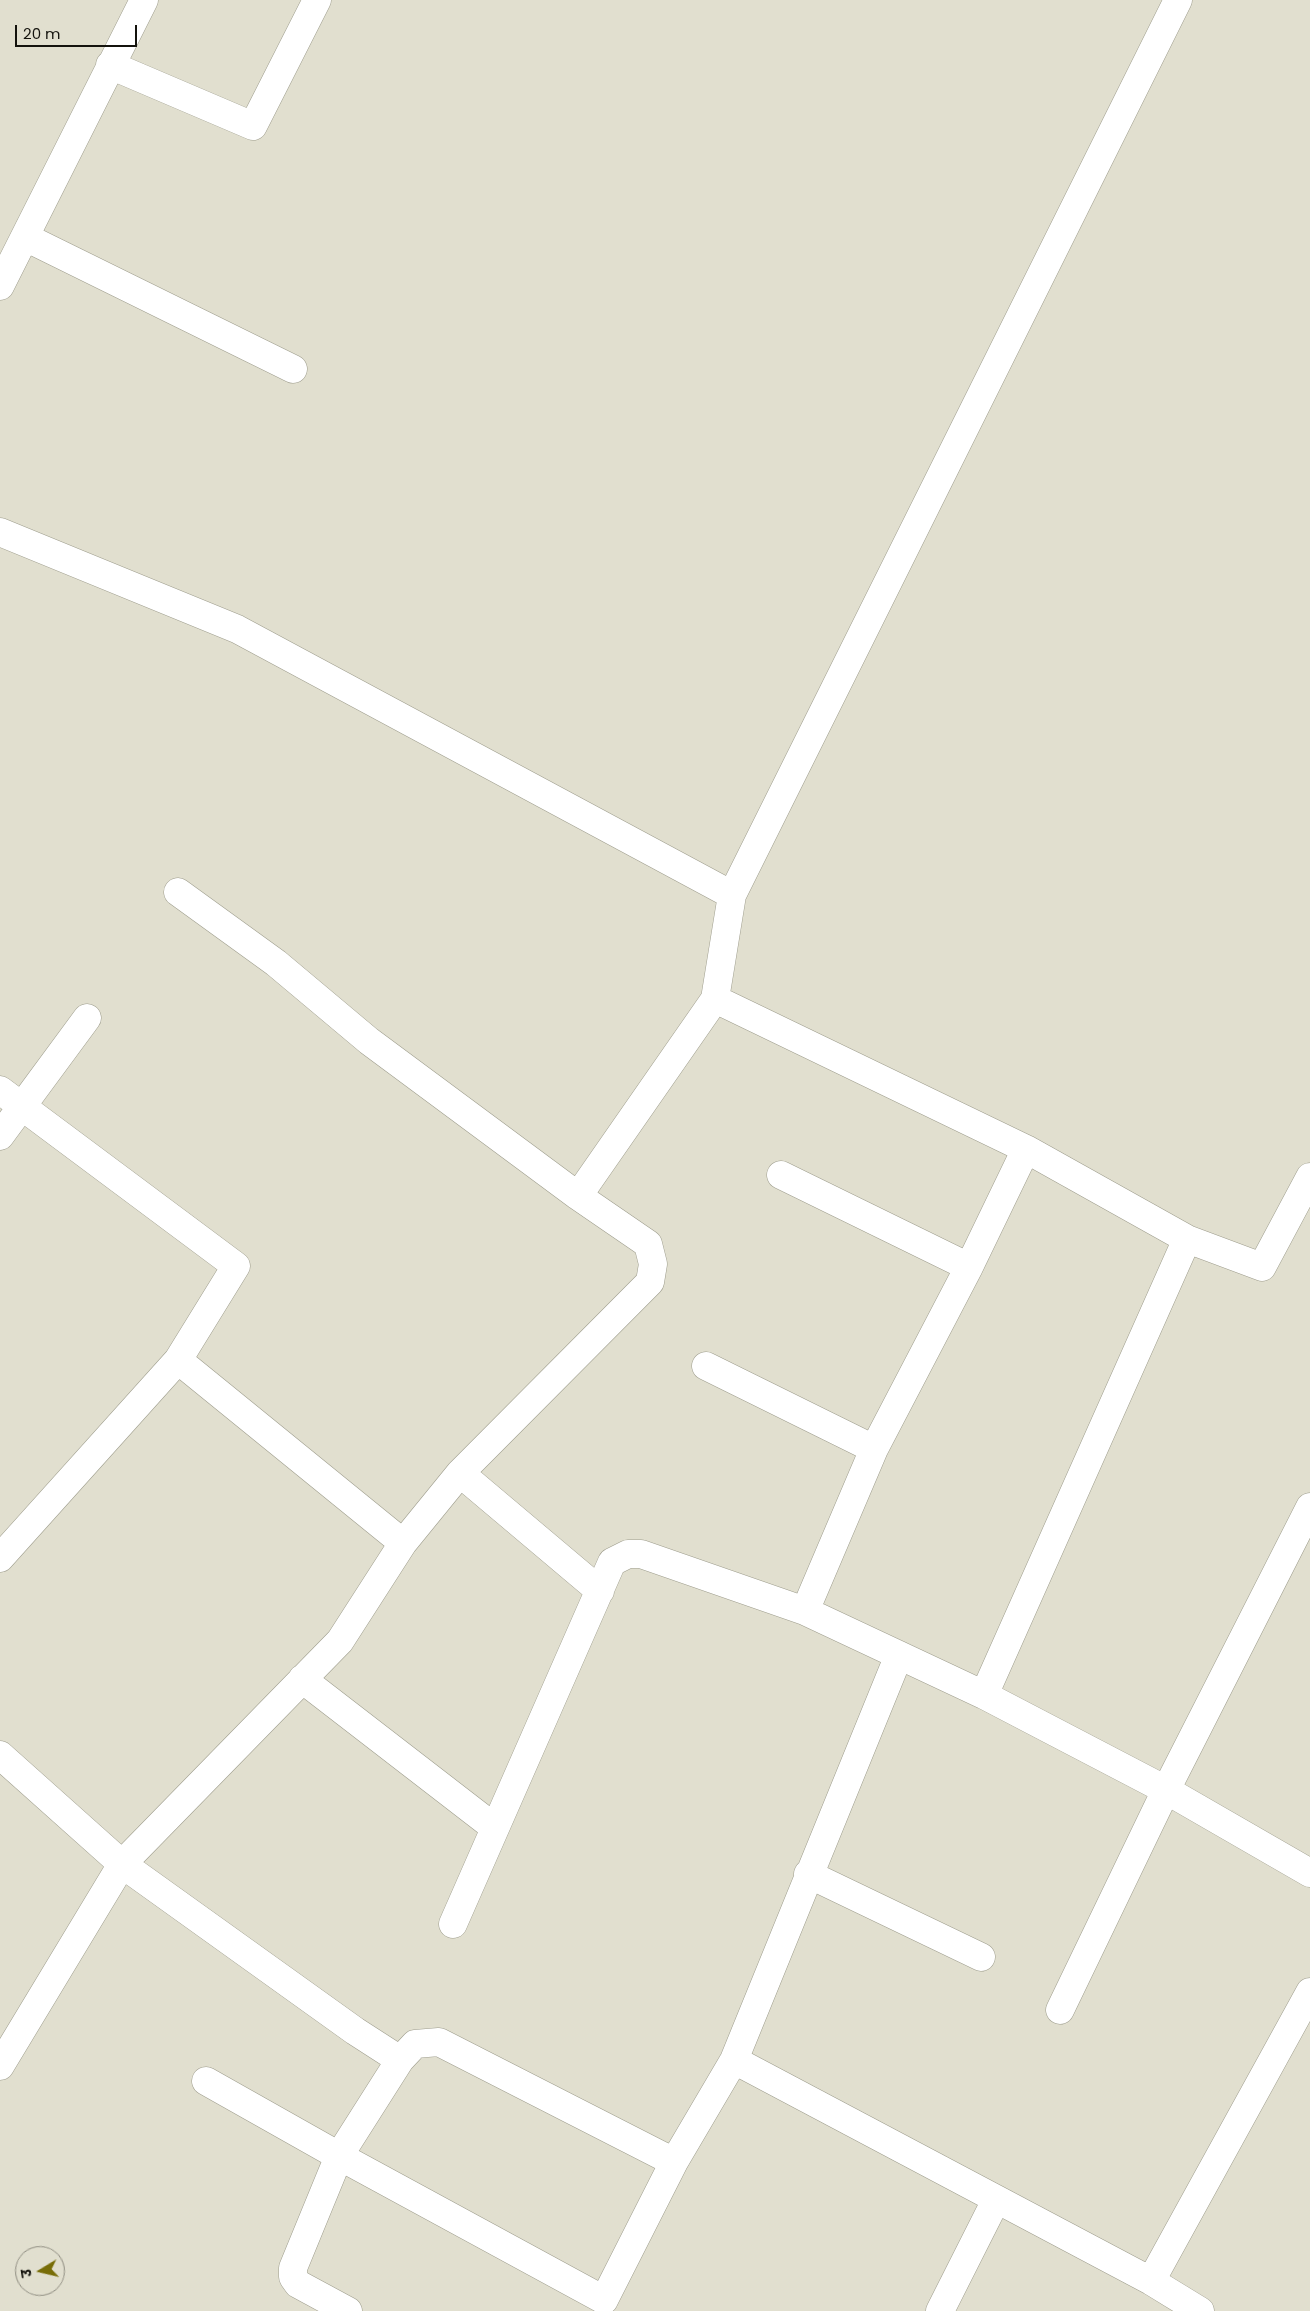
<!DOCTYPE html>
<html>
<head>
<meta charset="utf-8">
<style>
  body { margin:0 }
  #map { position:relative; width:1310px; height:2311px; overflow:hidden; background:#e1dfcf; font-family:Poppins,"Noto Sans Devanagari",sans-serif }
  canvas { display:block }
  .north { position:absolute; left:15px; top:2246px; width:50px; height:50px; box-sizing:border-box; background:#e1dfcf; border:1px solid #8f8d81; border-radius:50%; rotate:261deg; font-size:14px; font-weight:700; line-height:20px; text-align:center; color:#14130d }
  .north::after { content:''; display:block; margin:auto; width:18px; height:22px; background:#786d08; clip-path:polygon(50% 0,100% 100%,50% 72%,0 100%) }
  .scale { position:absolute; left:15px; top:25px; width:122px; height:22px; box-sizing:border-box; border:2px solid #14130d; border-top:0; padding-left:6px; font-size:15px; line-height:18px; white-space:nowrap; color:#14130d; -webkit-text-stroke:4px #e1dfcf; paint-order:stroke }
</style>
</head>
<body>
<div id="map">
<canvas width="1310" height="2311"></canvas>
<div class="north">उ</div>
<div class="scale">20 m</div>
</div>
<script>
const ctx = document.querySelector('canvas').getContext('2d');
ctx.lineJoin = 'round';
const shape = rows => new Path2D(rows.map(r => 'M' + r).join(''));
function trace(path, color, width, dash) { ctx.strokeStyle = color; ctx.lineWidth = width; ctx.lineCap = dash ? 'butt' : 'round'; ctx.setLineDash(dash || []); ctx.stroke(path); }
const minor = shape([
  [110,65,253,126,317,0],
  [25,237,293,369],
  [0,286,144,0],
  [0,532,237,629,732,895],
  [715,999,1026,1149,1187,1239,1262,1267,1310,1177],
  [0,1090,236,1266,178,1360,0,1558],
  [0,1136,87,1018],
  [781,1175,969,1267],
  [578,1196,715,999,732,895,1178,0],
  [178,1360,403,1543],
  [706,1366,874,1449],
  [460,1473,600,1591],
  [805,1611,874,1449,969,1267,1026,1149],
  [302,1679,495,1828],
  [984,1695,1187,1239],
  [0,1755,122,1864,355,2031,400,2060,415,2044,439,2042,674,2162],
  [808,1874,981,1957],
  [453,1924,612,1562,628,1554,641,1554,805,1611,984,1695,1166,1790,1310,1873],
  [1060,2010,1166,1790,1310,1507],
  [400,2060,339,2156,604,2300,674,2162,734,2060,899,1655],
  [734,2060,1151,2281,1200,2311],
  [0,2066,122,1864,340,1641,403,1543,460,1473,650,1282,653,1264,648,1244,578,1196,369,1041,276,963,178,892],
  [206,2081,339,2156,293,2268,293,2277,298,2284,348,2311],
  [1151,2281,1310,1992],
  [940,2311,996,2200]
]);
trace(minor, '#9e9d8d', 29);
trace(minor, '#fff', 28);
</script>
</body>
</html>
